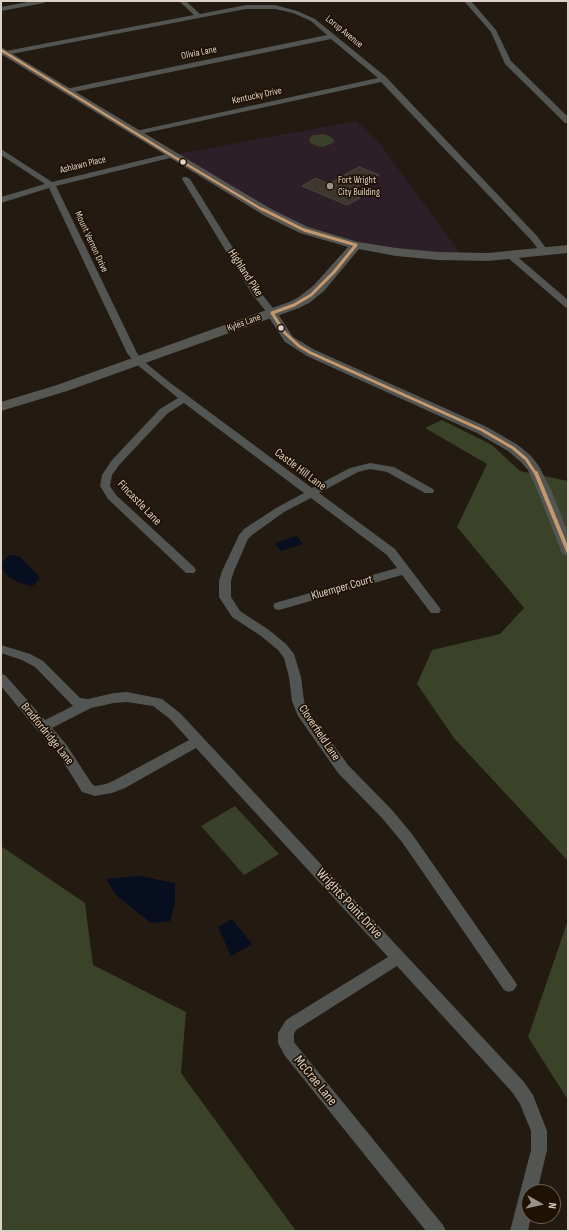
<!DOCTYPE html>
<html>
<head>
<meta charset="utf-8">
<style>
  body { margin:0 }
  #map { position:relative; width:569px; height:1232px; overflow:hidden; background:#231a11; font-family:"Sofia Sans Condensed",sans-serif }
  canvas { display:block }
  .frame { position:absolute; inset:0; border:2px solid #dcd2c8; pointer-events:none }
  .north { position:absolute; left:521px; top:1184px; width:40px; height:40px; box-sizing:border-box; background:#201203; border:1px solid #6b5f52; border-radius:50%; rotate:98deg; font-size:11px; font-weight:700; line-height:16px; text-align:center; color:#dcd2c8 }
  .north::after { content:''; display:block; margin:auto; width:14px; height:18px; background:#9b9288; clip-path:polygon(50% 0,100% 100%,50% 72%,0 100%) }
</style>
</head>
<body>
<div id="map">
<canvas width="569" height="1232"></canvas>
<div class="frame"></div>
<div class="north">N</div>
</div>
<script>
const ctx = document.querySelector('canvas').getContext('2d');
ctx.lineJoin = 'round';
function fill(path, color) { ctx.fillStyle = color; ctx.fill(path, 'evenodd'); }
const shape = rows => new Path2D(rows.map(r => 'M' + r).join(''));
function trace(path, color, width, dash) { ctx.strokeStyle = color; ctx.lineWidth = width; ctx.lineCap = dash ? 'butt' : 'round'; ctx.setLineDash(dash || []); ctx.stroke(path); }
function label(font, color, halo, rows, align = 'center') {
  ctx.font = font + ' "Sofia Sans Condensed",sans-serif'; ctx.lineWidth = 3.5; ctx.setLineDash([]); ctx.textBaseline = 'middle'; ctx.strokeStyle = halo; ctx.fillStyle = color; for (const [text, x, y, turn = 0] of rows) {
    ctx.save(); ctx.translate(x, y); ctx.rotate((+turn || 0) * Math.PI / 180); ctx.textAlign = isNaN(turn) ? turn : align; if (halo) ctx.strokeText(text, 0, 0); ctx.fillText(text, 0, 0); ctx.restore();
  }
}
const commercial = shape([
  [356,121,378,141,463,257,419,255,317,234,171,155]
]);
const green = shape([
  [323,134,329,136,334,140,333,143,323,147,317,146,310,143,309,139,313,135],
  [235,806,279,854,244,875,201,826]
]);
const forest = shape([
  [442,420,492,445,520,471,568,481,568,861,454,738,417,684,432,650,500,634,524,608,457,527,487,464,425,428],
  [1,846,85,903,93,965,186,1012,181,1073,296,1231,1,1231],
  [568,920,568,1100,528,1037]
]);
const water = shape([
  [297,536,303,544,281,551,275,543],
  [12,555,20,557,36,573,40,578,35,584,31,586,23,584,10,578,4,572,2,565,4,560,8,556],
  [139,876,175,883,175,902,170,921,151,923,116,895,106,879],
  [232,919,252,944,231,956,218,927]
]);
const building = shape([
  [359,167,379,175,347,192,360,198,347,205,302,186,316,178,328,184,359,167]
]);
const minor = shape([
  [33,1,47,1,44,3,1,11,1,7,33,1],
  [179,1,186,1,200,14,246,5,275,5,297,11,315,19,386,77,537,236,549,252,548,254,542,254,531,240,381,82,136,135,132,133,136,131,378,78,331,39,69,93,65,91,66,89,94,83,327,35,311,21,293,13,275,9,246,9,6,55,2,53,6,51,194,15,179,1],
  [464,1,471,1,496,30,511,61,568,117,568,123,565,123,505,64,491,32,464,1],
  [1,149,52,182,171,153,174,153,174,157,56,186,137,353,141,359,169,382,312,488,350,468,370,463,394,467,433,489,434,491,433,493,425,493,387,472,370,469,358,472,319,493,395,549,439,607,441,610,439,613,431,613,402,575,279,610,275,609,273,606,275,603,397,568,387,555,311,498,284,512,252,535,248,539,234,571,231,581,231,597,240,611,269,630,286,644,294,654,301,677,304,701,309,711,348,765,392,810,412,834,514,980,517,985,514,990,509,992,504,990,402,842,382,818,338,773,298,716,292,701,289,677,284,658,278,650,261,636,232,617,219,597,219,581,222,571,239,535,244,529,276,508,304,493,184,403,168,413,120,464,112,475,110,486,116,495,194,567,196,570,194,573,186,573,108,499,100,486,102,475,112,460,160,409,178,398,135,363,127,353,49,188,1,203,1,197,45,184,1,155,1,149],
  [183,177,186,177,190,179,261,293,277,313,275,315,269,315,252,294,182,179,183,177],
  [510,252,513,253,568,300,568,308,565,307,507,257,506,255,507,253,510,252],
  [1,645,30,654,43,661,80,698,88,699,114,693,127,692,162,699,180,713,524,1082,533,1095,547,1131,547,1150,537,1192,529,1192,529,1216,531,1216,528,1231,510,1231,531,1150,531,1131,520,1104,512,1092,397,966,296,1030,294,1034,294,1042,297,1046,443,1225,446,1231,426,1231,285,1056,278,1043,278,1033,286,1020,388,957,196,748,125,788,112,793,95,796,82,792,56,750,37,730,1,686,1,674,5,675,45,720,73,706,35,667,22,660,1,653,1,645],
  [127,702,153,706,170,719,189,740,115,780,106,784,95,786,92,784,66,744,52,728,91,708,114,703,127,702]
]);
const tertiary = shape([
  [272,309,276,311,293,337,315,350,487,427,518,445,531,456,539,466,552,492,568,533,568,556,563,554,561,551,538,492,528,470,521,462,508,451,477,433,307,356,285,342,266,313,268,311,272,309]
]);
const secondary = shape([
  [1,47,227,183,273,210,308,227,358,242,396,248,438,252,488,253,568,245,568,253,488,261,438,260,396,256,359,249,324,291,309,303,299,308,67,391,1,411,1,402,57,385,289,302,299,297,314,285,348,247,300,233,265,216,1,54,1,47]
]);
const bus1Far2 = shape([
  [1,50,171,155,263,210]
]);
const bus1Far1 = shape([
  [262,209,304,230,356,245,334,272,311,295,294,305,272,313,285,333,299,346,311,353,482,430,513,448,526,459,536,474]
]);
const bus1 = shape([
  [536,473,568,551]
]);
const markers = [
  [183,162,3.5,"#dcd2c8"],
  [330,186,4,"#9b9288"],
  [281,328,3.5,"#dcd2c8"]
];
const farStreetnames = [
  ["Lorup Avenue",344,32,39],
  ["Olivia Lane",199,53,-11],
  ["Kentucky Drive",257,96,-12],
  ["Ashlawn Place",83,165,-14],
  ["Mount Vernon Drive",91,242,65],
  ["Kyles Lane",244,323,-20]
];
const farPoinames = [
  ["Fort Wright",338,180],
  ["City Building",338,192]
];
const streetNames = [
  ["Highland Pike",245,273,57],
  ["Castle Hill Lane",300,470,37],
  ["Fincastle Lane",139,503,46],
  ["Kluemper Court",342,588,-16],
  ["Cloverfield Lane",319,733,56],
  ["Bradfordridge Lane",47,734,51]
];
const nearStreetnames = [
  ["Wrights Point Drive",349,904,47],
  ["McCrae Lane",315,1081,51]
];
fill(commercial, '#2d1f27');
fill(green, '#3a412a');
fill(forest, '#3a4228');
fill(water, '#070e20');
fill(building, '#3e372e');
trace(building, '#4e4740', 1);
fill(minor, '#535552');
fill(tertiary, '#535552');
fill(secondary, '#565652');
trace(bus1Far2, '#c5986d', 2.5);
trace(bus1Far1, '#c5986d', 3);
trace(bus1, '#c5986d', 4);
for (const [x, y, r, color] of markers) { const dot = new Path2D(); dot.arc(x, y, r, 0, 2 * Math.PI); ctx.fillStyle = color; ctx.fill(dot); trace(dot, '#201203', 1.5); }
label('10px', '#dcd2c8', '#201203', farStreetnames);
label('10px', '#dcd2c8', '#201203', farPoinames, 'left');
label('12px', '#dcd2c8', '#201203', streetNames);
label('14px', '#dcd2c8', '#201203', nearStreetnames);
</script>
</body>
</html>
